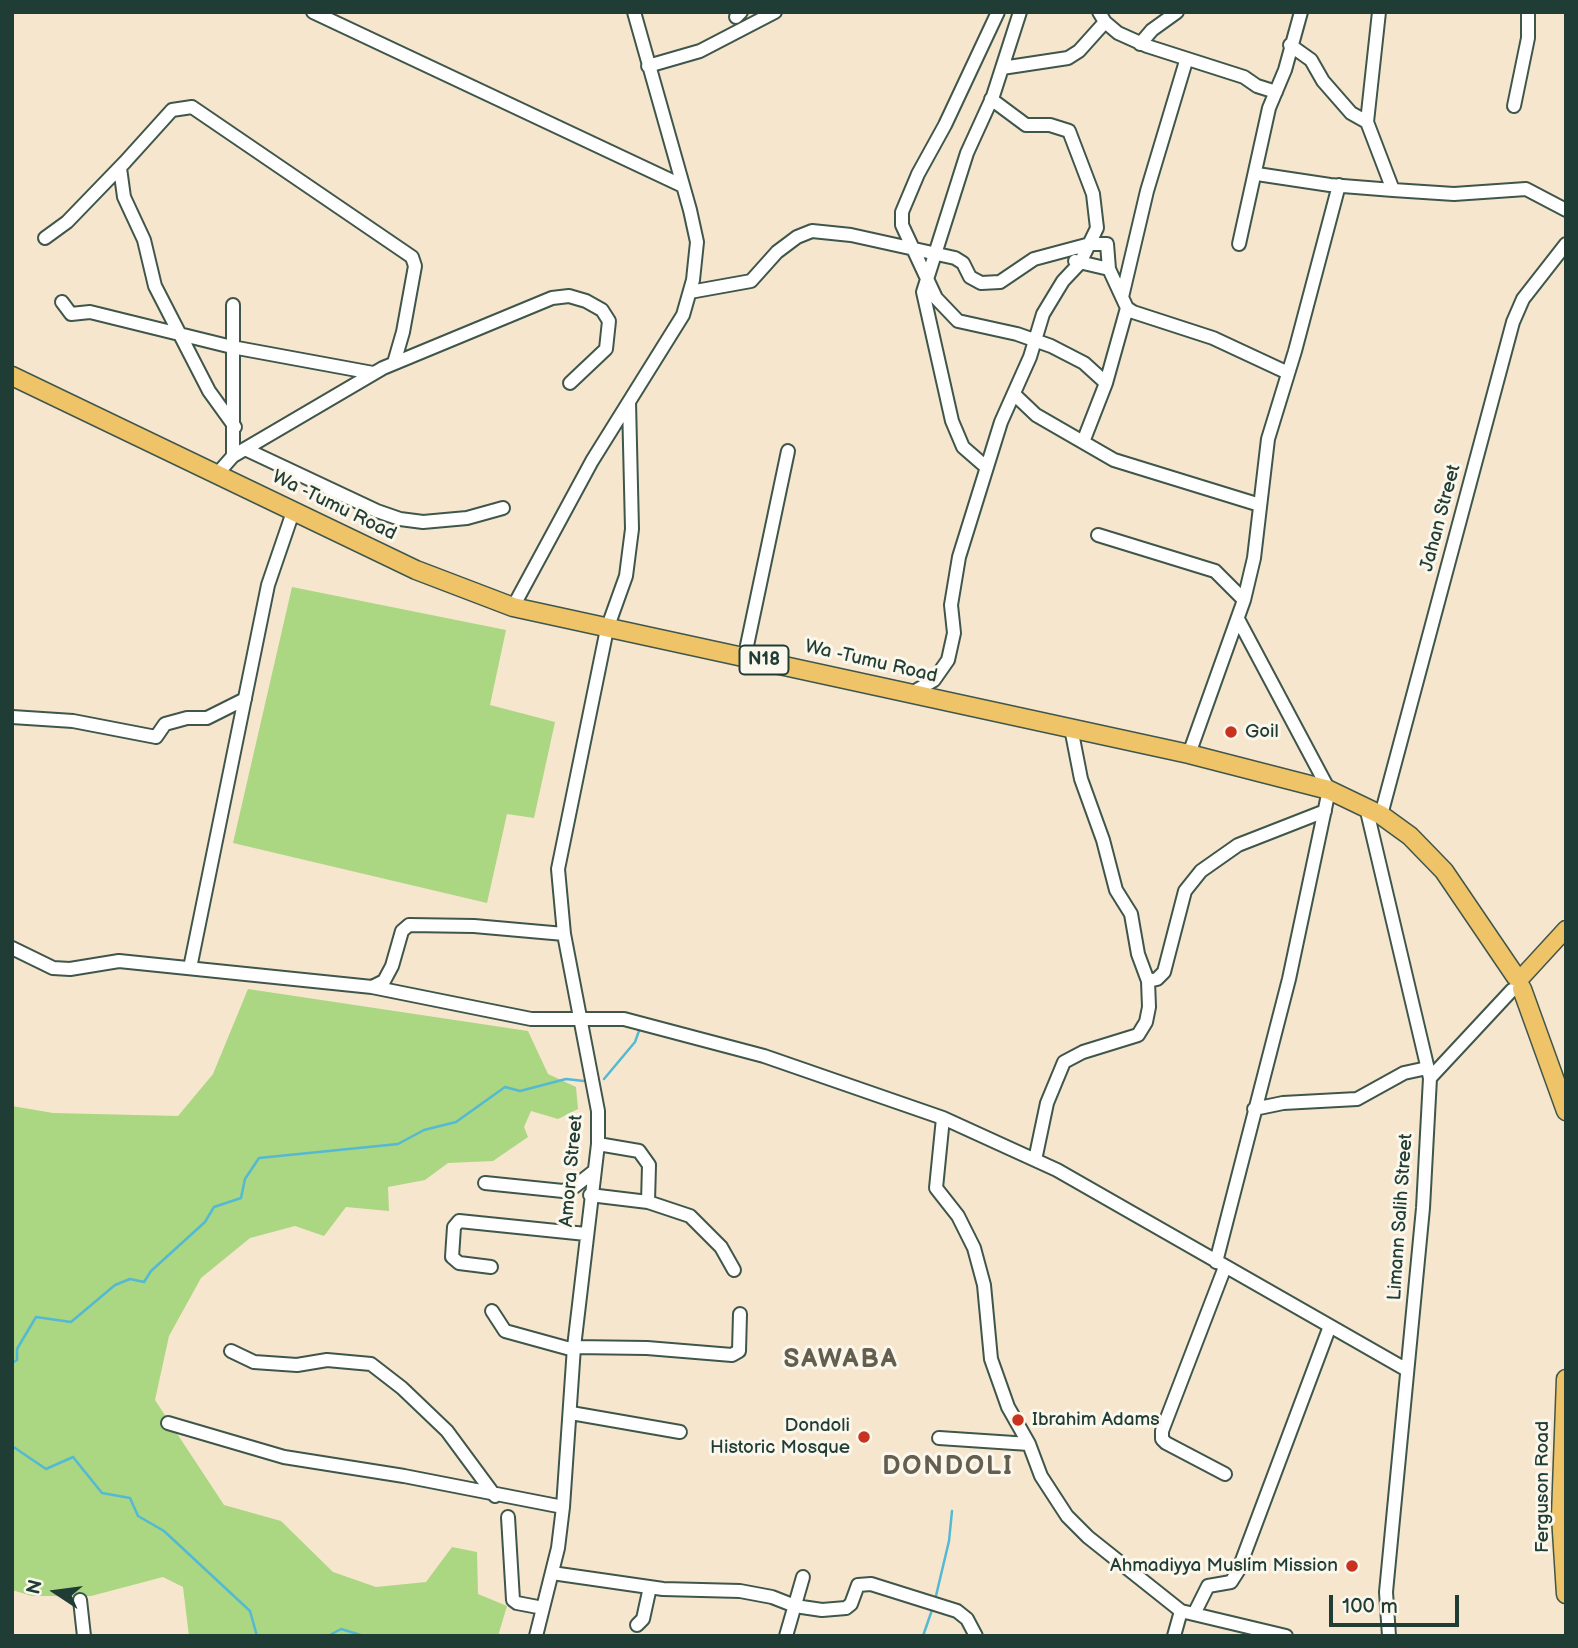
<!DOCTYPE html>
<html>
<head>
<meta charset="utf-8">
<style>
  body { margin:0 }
  #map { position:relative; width:1578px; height:1648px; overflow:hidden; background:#f6e6ce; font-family:"Balsamiq Sans",sans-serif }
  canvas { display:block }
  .frame { position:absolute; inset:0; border:14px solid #1f3d34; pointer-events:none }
  .north { position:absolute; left:21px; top:1557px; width:70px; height:70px; -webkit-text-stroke:5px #fbf7ec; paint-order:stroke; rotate:283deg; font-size:19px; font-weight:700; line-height:28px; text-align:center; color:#1f3d34 }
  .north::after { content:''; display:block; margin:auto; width:24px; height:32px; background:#1f3d34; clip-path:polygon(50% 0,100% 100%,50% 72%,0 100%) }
  .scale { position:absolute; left:1329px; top:1595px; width:130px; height:32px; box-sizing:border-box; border:4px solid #1f3d34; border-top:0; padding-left:9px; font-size:21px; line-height:24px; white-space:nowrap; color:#1f3d34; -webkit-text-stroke:5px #fbf7ec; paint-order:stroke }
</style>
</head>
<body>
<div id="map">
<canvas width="1578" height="1648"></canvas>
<div class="frame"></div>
<div class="north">N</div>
<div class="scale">100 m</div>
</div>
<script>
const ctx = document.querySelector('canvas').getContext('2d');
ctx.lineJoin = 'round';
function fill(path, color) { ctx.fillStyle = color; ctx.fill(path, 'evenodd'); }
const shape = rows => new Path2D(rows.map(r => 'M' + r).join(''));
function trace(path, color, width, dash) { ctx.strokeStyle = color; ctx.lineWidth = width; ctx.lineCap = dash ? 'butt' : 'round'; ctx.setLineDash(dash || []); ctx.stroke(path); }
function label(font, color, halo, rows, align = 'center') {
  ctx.font = font + ' "Balsamiq Sans",sans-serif'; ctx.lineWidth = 6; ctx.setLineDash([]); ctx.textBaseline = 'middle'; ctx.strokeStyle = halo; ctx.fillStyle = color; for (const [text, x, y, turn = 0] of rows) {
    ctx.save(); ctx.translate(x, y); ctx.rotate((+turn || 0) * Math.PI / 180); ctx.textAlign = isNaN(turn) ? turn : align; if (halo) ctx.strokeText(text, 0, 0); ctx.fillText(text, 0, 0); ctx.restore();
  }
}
const green = shape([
  [292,587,506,630,490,705,555,722,534,818,507,814,487,903,233,843],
  [248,989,528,1031,548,1074,576,1087,578,1109,558,1119,531,1111,524,1127,528,1137,493,1161,448,1163,425,1180,388,1187,389,1211,346,1207,324,1236,295,1226,250,1238,201,1278,169,1336,155,1400,224,1505,281,1521,333,1572,376,1587,426,1582,452,1547,477,1552,478,1594,507,1606,498,1636,189,1636,183,1587,163,1577,91,1596,32,1596,12,1590,12,1106,53,1113,178,1116,213,1074]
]);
const stream = shape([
  [604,1079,635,1042,640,1028],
  [12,1363,17,1360,17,1349,36,1317,71,1322,115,1285,130,1279,144,1282,151,1271,205,1222,214,1207,241,1198,245,1179,259,1158,398,1144,424,1130,456,1122,505,1087,520,1091,566,1079,584,1081],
  [12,1446,46,1469,73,1457,102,1493,130,1498,138,1516,164,1531,250,1611,257,1636],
  [935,1600,949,1541,952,1511],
  [328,1636,341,1629,364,1636],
  [923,1636,933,1607]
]);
const minor = shape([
  [313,12,683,186],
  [998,12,945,125,918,174,902,212,902,225,936,298,958,321,1017,334,1051,346,1084,363,1106,383],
  [1099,12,1105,22,1118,33,1147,46,1244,77,1257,86,1276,92],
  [1379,12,1367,122,1393,190],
  [736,17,741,12],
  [1140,44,1152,30,1177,12],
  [1290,45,1311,60,1323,81,1351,113,1367,122],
  [648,66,700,51,775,12],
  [1002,68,1068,58,1079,51,1105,22],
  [1514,106,1528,38,1528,12],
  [120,168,124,197,144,240,155,286,209,391,235,427],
  [1257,174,1330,185,1393,190,1454,194,1526,189,1566,210],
  [45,238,67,222,125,162,172,110,192,107,412,257,415,266,403,332,394,363],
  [1239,244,1269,108,1285,70,1301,12],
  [1075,261,1109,269],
  [690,292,751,281,777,252,797,237,812,231,851,235,955,258,963,263,970,277,981,283,1000,282,1034,259,1090,244,1107,244,1109,269,1127,308,1133,312,1213,338,1286,372],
  [1122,297,1147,191,1186,61],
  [62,302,71,314,90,312,232,347,373,373],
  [1015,395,1036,415,1114,460,1260,505],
  [1083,442,1106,383,1127,308],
  [245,449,377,511,400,519,423,522,467,518,503,508],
  [233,456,233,305],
  [986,467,963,447,952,421,923,292,967,153,993,96,1020,12],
  [218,473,233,456,383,368,552,298,569,296,586,301,602,310,609,321,606,349,570,383],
  [1098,535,1215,571,1244,600],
  [513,607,592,461,683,315,693,280,697,242,690,210,634,12],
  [745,655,788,451],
  [912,693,934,680,948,660,954,633,951,605,959,557,1001,422,1030,357,1043,314,1063,281,1080,263,1097,228,1093,194,1069,131,1050,125,1026,125,991,99],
  [12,717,73,721,156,737,165,724,187,718,207,718,245,699],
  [1189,754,1244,600,1254,558,1268,439,1295,351,1339,185],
  [1366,807,1430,1078,1423,1208,1386,1592,1389,1636],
  [1381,815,1513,322,1523,299,1566,244],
  [12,948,53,968,70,969,119,961,372,987,384,981,392,966,402,931,409,925,474,926,564,934],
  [190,968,268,585,294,509],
  [1148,981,1157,979,1164,972,1185,891,1201,871,1238,845,1325,811],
  [372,987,531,1019,624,1019,764,1056,943,1118,1057,1170,1407,1370],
  [1430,1078,1512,990],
  [1254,1109,1283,1103,1357,1099,1404,1073,1427,1068],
  [943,1118,936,1188,958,1216,974,1248,984,1285,991,1359,1008,1407,1029,1444,1041,1476,1067,1516,1088,1537,1181,1611,1286,1636],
  [598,1144,639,1151,649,1165,648,1202],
  [1035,1160,1047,1103,1064,1062,1083,1052,1138,1035,1146,1022,1149,1007,1148,981,1138,954,1131,914,1116,890,1103,840,1081,779,1071,728],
  [485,1183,563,1191,574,1187,593,1172],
  [590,1195,648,1202,690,1216,721,1247,734,1270],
  [1216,1262,1289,979,1329,790,1238,619],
  [491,1267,459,1263,452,1257,454,1227,459,1221,586,1234],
  [1225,1267,1162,1431,1162,1439,1166,1443,1225,1474],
  [492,1311,505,1331,574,1350],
  [574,1347,647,1348,732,1355,739,1351,740,1314],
  [231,1351,254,1362,297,1365,327,1360,371,1364,402,1388,447,1431,495,1496],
  [571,1413,680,1432],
  [168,1423,284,1457,404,1476,563,1507],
  [939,1438,1029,1444],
  [508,1517,513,1600,517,1603,543,1608],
  [552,1573,663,1589,740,1591,772,1597,795,1606,822,1610,846,1608,851,1604,858,1585,871,1584,957,1611,967,1619,976,1636],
  [80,1600,84,1636],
  [1194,1614,1208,1586,1231,1582,1238,1571,1330,1326],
  [637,1625,643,1619,650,1587],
  [536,1636,558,1548,563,1507,574,1347,598,1144,598,1111,564,934,558,869,607,629,626,576,632,529,629,402],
  [786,1636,803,1577],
  [1174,1636,1181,1611]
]);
const major = shape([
  [1521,978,1566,929]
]);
const highway = shape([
  [12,376,416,570,513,607,1189,754,1329,790,1381,815,1410,836,1444,871,1516,977],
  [1522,989,1566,1111],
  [1566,1379,1561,1516,1566,1594]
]);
const markers = [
  [1231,732,7,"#c8321e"],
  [1018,1420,7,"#c8321e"],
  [864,1437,7,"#c8321e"],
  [1352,1566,7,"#c8321e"]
];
const shields = [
  [764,660,49]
];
const shieldNames = [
  ["N18",764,660]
];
const streetNames = [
  ["Wa -Tumu Road",334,506,26],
  ["Jahan Street",1441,518,-75],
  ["Wa -Tumu Road",871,662,13],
  ["Amora Street",572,1171,-85],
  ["Limann Salih Street",1401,1217,-86],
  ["Ferguson Road",1543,1487,-90]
];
const poiNames = [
  ["Goil",1245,732],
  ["Ibrahim Adams",1032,1420],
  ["Dondoli",850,1426,"right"],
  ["Historic Mosque",850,1448,"right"],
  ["Ahmadiyya Muslim Mission",1338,1566,"right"]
];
const districtNames = [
  ["SAWABA",841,1360],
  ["DONDOLI",948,1467]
];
fill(green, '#abd682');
trace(stream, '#54b9d2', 2.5);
trace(minor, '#3f564b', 16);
trace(major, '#3f564b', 19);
trace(highway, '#3f564b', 21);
trace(minor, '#fff', 12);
trace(major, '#efc469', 16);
trace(highway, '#efc469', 18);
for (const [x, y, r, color] of markers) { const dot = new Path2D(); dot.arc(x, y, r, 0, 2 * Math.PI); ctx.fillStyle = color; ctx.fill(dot); trace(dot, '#fbf7ec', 2.5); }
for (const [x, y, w] of shields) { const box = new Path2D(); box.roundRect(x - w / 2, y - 14.5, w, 29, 5); ctx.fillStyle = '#fbf7ec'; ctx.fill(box); trace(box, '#1f3d34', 2); }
label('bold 18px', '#1f3d34', null, shieldNames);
label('19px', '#1f3d34', '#fbf7ec', streetNames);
label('19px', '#1f3d34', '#fbf7ec', poiNames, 'left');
ctx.letterSpacing = '2px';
label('bold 26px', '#645e4f', '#fbf7ec', districtNames);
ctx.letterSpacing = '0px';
</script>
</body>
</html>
